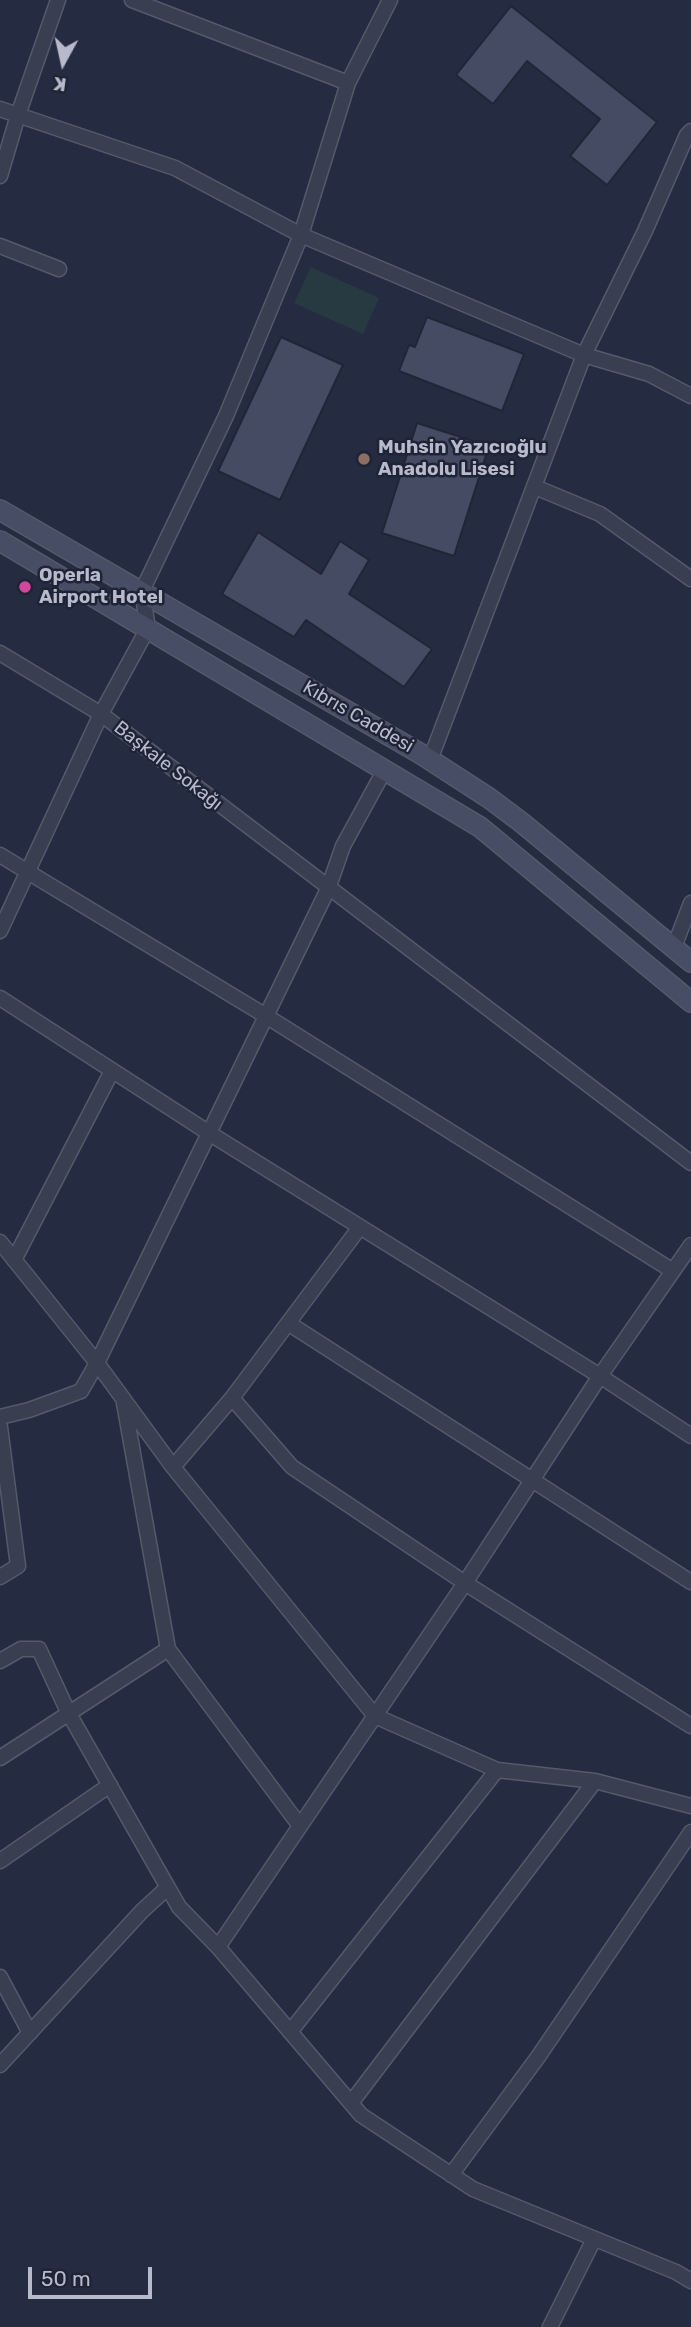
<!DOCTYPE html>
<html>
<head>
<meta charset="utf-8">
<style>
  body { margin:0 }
  #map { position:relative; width:691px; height:2327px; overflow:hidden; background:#252c41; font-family:Rubik,sans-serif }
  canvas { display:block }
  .north { position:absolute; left:28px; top:28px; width:70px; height:70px; -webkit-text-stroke:5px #1e2436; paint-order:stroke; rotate:188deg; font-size:19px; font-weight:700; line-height:28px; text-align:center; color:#b6bacb }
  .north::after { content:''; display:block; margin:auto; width:24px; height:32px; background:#b6bacb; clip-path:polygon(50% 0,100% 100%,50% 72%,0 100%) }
  .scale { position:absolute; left:28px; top:2267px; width:124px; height:32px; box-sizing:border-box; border:4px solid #b6bacb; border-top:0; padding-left:9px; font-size:21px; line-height:24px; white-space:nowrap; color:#b6bacb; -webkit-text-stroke:5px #1e2436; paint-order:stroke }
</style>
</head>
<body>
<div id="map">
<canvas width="691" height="2327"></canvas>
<div class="north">K</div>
<div class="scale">50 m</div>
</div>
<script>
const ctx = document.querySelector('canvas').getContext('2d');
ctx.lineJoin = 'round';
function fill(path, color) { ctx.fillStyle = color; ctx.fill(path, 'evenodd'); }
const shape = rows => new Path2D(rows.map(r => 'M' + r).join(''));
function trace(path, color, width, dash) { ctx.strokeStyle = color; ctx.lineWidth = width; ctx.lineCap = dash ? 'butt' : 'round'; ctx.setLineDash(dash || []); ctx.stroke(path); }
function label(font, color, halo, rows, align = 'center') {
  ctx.font = font + ' Rubik,sans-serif'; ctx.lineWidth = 5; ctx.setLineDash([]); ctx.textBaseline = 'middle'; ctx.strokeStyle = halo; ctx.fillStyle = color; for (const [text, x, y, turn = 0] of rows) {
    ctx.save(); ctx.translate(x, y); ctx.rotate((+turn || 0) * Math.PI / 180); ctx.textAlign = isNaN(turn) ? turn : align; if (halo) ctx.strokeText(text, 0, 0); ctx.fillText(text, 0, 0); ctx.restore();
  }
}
const green = shape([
  [311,267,379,298,363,334,294,303]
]);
const building = shape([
  [511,6,657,122,607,185,570,156,600,119,527,61,493,104,456,75,511,6],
  [427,317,524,354,502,411,399,371,409,345,415,347,427,317],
  [281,337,343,365,280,500,218,471,281,337],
  [417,423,489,446,454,556,382,533,417,423],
  [258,532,321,574,340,541,369,560,349,594,432,649,404,687,306,620,294,637,222,594,258,532]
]);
const minor = shape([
  [132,0,348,83],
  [0,109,175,168,301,235,584,355,649,374,691,396],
  [0,176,18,115,58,0],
  [0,246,59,269],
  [535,487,600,514,691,579],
  [0,653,101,714,691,1163],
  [430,760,584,355,645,231,687,135,691,131],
  [384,771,343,846,328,889,97,1363,173,1467,375,1716,497,1770,595,1781,691,1806],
  [0,855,266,1016,673,1271],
  [0,931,101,714,148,628,142,591,226,416,301,235,348,83,390,0],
  [674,947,691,903],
  [0,998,209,1133,600,1376,691,1436],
  [0,1242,97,1363,81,1391,29,1410,0,1417],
  [14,1260,112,1071],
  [288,1323,691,1582],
  [232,1398,292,1467,465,1583,691,1726],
  [124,1403,168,1649,300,1826],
  [0,1427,18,1566,0,1577],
  [173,1467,232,1398,360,1227],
  [0,1661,21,1649,39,1649,68,1712,179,1907,218,1947,361,2115,473,2189,676,2272,691,2281],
  [0,1758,168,1649],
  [0,1861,110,1785],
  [218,1947,465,1583,600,1376,691,1245],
  [0,1977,30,2033],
  [290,2032,497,1770],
  [0,2065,142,1911,167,1888],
  [351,2103,595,1781],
  [451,2175,538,2057,691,1832],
  [550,2327,594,2239]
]);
const secondary = shape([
  [0,510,421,754,489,798,521,822,691,962],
  [0,541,480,827,691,1002]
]);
const markers = [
  [364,459,7,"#8d6e63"],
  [25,587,7,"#d1479c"]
];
const poiNames = [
  ["Muhsin Yazıcıoğlu",378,448],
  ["Anadolu Lisesi",378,470],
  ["Operla",39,576],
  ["Airport Hotel",39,598]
];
const streetNames = [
  ["Kıbrıs Caddesi",358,717,30],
  ["Başkale Sokağı",168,766,38]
];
fill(green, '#273a42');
fill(building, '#444b63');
trace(building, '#202638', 2);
trace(minor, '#545a6b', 17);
trace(secondary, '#545a6b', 22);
trace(minor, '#393f51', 14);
trace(secondary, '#474d64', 19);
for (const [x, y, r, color] of markers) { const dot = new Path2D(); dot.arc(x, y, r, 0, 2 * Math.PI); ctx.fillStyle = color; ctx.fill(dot); trace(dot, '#1e2436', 2.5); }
label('bold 19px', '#b6bacb', '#1e2436', poiNames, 'left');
label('19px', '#b6bacb', '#1e2436', streetNames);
</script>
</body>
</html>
